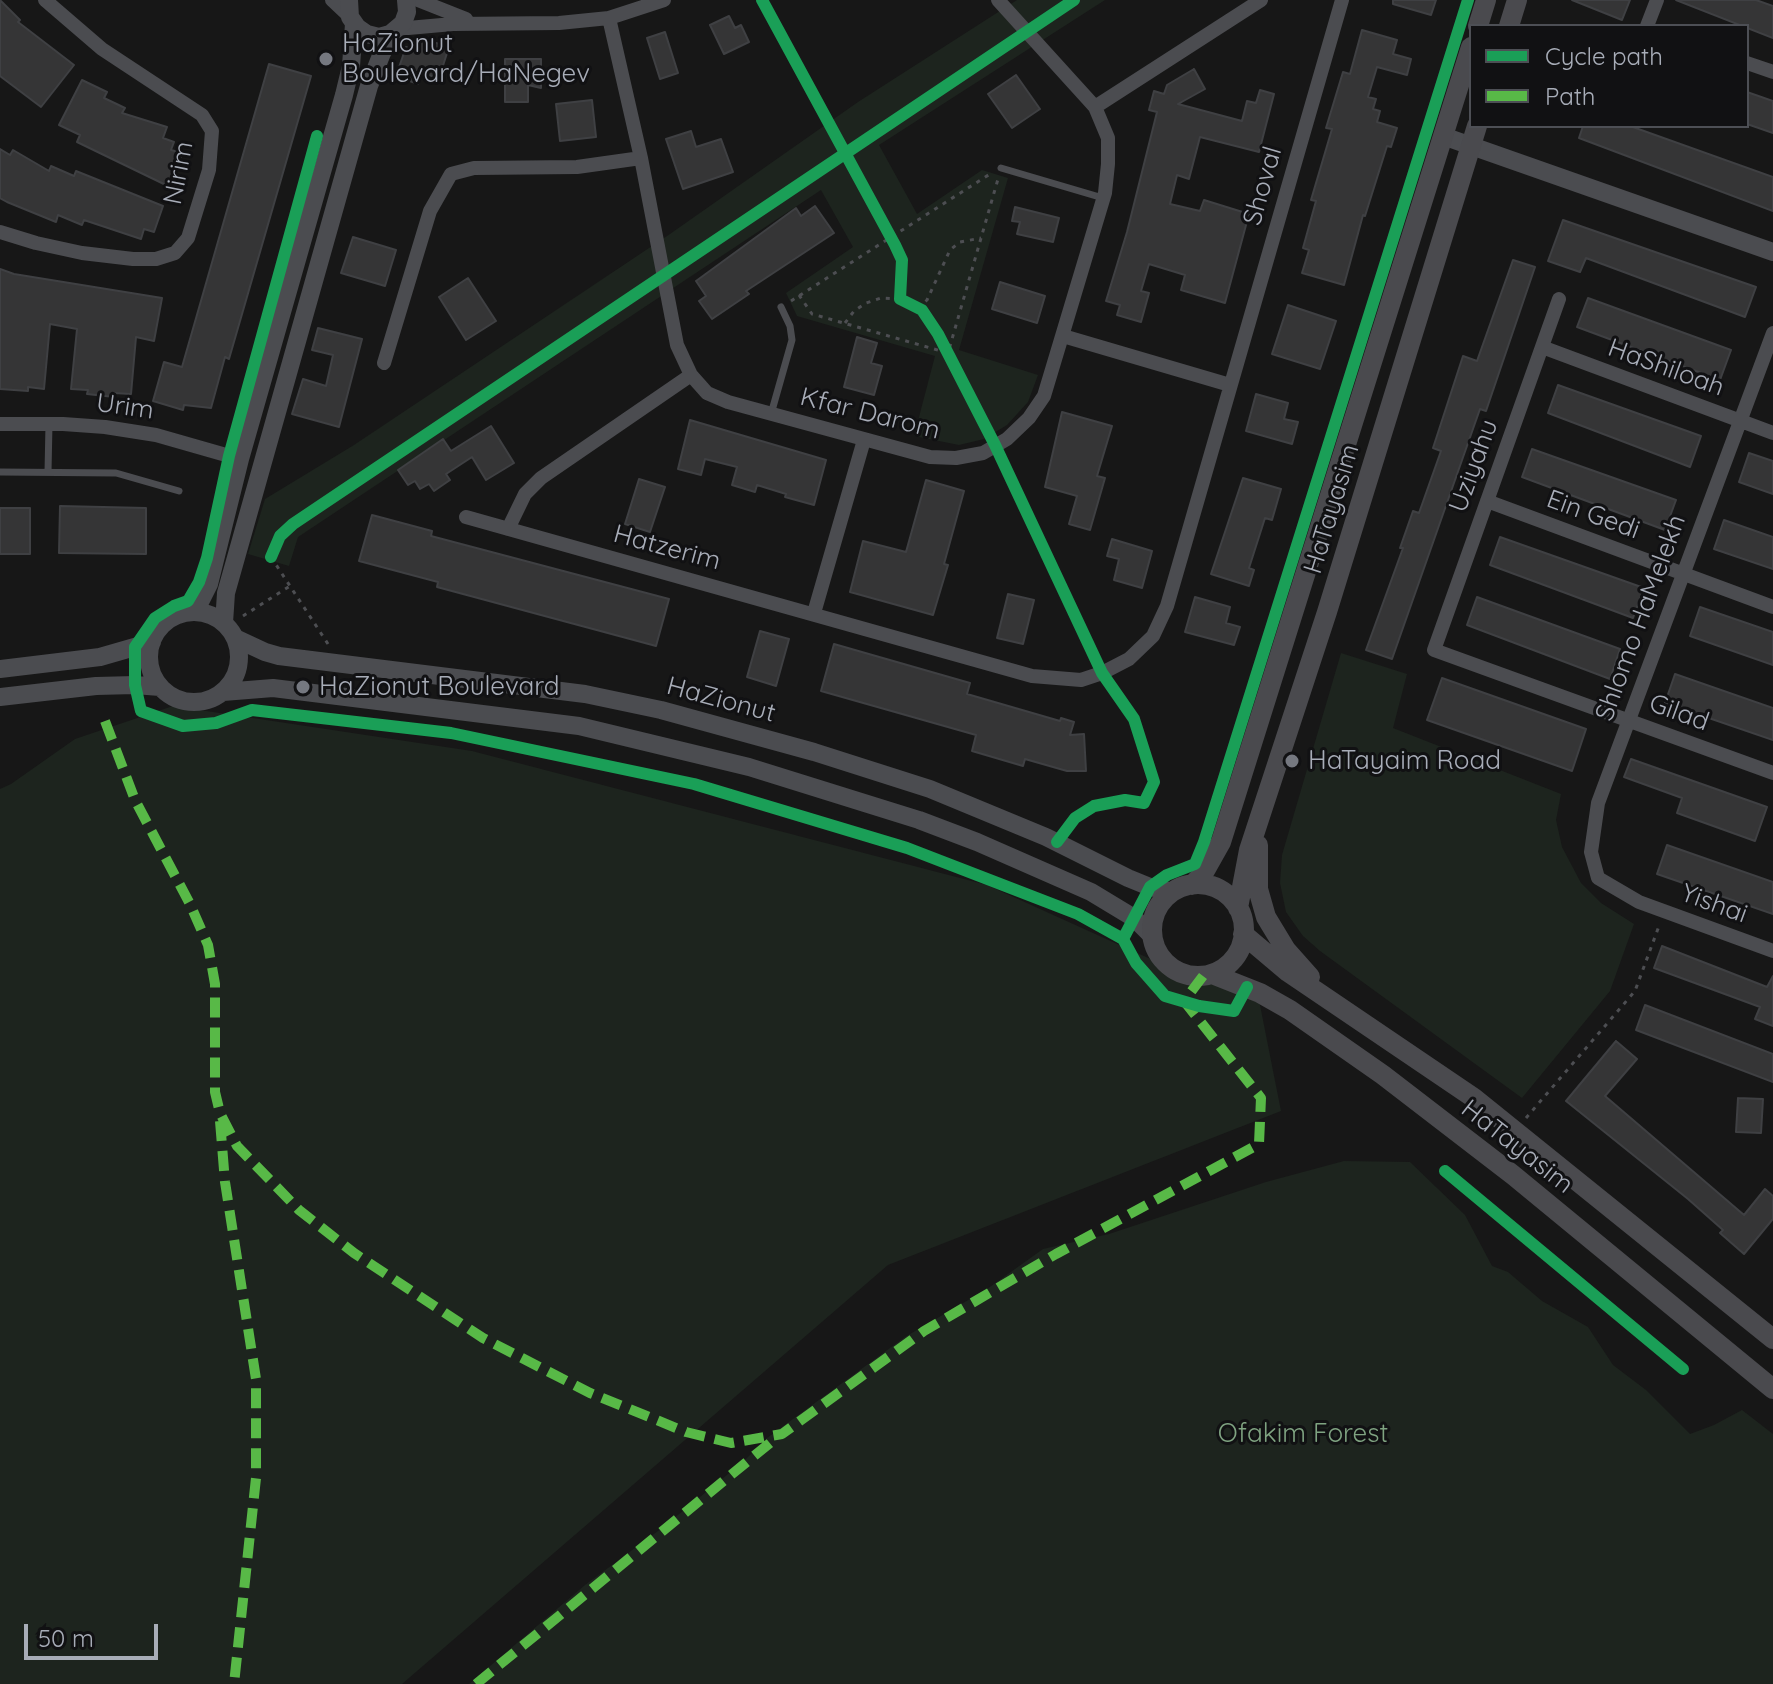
<!DOCTYPE html>
<html>
<head>
<meta charset="utf-8">
<style>
  body { margin:0 }
  #map { position:relative; width:1773px; height:1684px; overflow:hidden; background:#171717; font-family:Quicksand,sans-serif }
  canvas { display:block }
  .legend { position:absolute; left:1469px; top:24px; width:280px; height:104px; box-sizing:border-box; background:#111113; border:2px solid #4d4f55; margin:0; padding:10px 14px; list-style:none; font-size:24px; color:#a8adb8 }
  .legend li { display:flex; align-items:center; gap:16px; height:40px }
  .legend b { width:40px; border:2px solid #4d4f55 }
  .scale { position:absolute; left:24px; top:1624px; width:134px; height:36px; box-sizing:border-box; border:4px solid #a8adb8; border-top:0; padding-left:10px; font-size:24px; line-height:28px; white-space:nowrap; color:#a8adb8; -webkit-text-stroke:6px #111113; paint-order:stroke }
</style>
</head>
<body>
<div id="map">
<canvas width="1773" height="1684"></canvas>
<ul class="legend">
<li><b style="height:10px;background:#1a9f57"></b>Cycle path</li>
<li><b style="height:10px;background:#58b947"></b>Path</li>
</ul>
<div class="scale">50 m</div>
</div>
<script>
const ctx = document.querySelector('canvas').getContext('2d');
ctx.lineJoin = 'round';
function fill(path, color) { ctx.fillStyle = color; ctx.fill(path, 'evenodd'); }
const shape = rows => new Path2D(rows.map(r => 'M' + r).join(''));
function trace(path, color, width, dash) { ctx.strokeStyle = color; ctx.lineWidth = width; ctx.lineCap = dash ? 'butt' : 'round'; ctx.setLineDash(dash || []); ctx.stroke(path); }
function label(font, color, halo, rows, align = 'center') {
  ctx.font = font + ' Quicksand,sans-serif'; ctx.lineWidth = 6; ctx.setLineDash([]); ctx.textBaseline = 'middle'; ctx.strokeStyle = halo; ctx.fillStyle = color; for (const [text, x, y, turn = 0] of rows) {
    ctx.save(); ctx.translate(x, y); ctx.rotate((+turn || 0) * Math.PI / 180); ctx.textAlign = isNaN(turn) ? turn : align; if (halo) ctx.strokeText(text, 0, 0); ctx.fillText(text, 0, 0); ctx.restore();
  }
}
const green = shape([
  [1017,0,1105,0,879,145,917,214,982,170,1008,178,959,350,1038,375,1028,402,1007,425,984,439,959,445,914,436,935,356,797,316,786,293,853,247,821,190,298,537,289,566,248,554,265,499,354,445,670,234,858,102],
  [1341,653,1407,674,1393,728,1561,794,1556,820,1562,847,1581,883,1601,903,1634,924,1610,991,1522,1098,1320,951,1303,936,1286,912,1280,883,1282,855],
  [173,706,472,751,987,885,1188,976,1259,1000,1281,1111,888,1265,402,1684,0,1684,0,789,11,784,75,739],
  [1344,1161,1410,1162,1465,1215,1492,1266,1508,1272,1542,1301,1588,1327,1613,1365,1646,1390,1690,1434,1714,1425,1742,1410,1773,1434,1773,1684,469,1684,585,1585,662,1528,744,1461,767,1438,905,1337,987,1289,1043,1249,1109,1234,1266,1182]
]);
const building = shape([
  [0,0,20,20,18,22,74,65,41,107,0,76,0,0],
  [1393,0,1436,0,1431,15,1393,4,1393,0],
  [1572,0,1630,0,1622,20,1572,0],
  [1676,0,1756,0,1773,6,1773,38,1676,0],
  [729,16,735,28,741,25,749,42,724,54,710,25,729,16],
  [1362,30,1397,40,1393,54,1411,59,1407,75,1377,67,1368,97,1376,99,1373,109,1380,111,1377,122,1397,128,1391,147,1387,146,1365,216,1363,215,1344,285,1302,273,1309,250,1303,248,1316,201,1311,200,1332,129,1326,128,1343,72,1350,74,1362,30],
  [665,32,678,73,660,79,647,38,665,32],
  [417,37,449,47,439,78,422,73,418,84,396,76,406,47,413,50,417,37],
  [505,59,541,59,541,88,528,85,528,102,505,102,505,59],
  [269,64,311,76,229,359,225,357,211,408,184,405,183,410,153,401,164,362,182,367,269,64],
  [1194,69,1205,89,1178,104,1242,121,1247,101,1256,103,1260,90,1274,94,1259,152,1200,137,1189,179,1177,175,1170,204,1200,211,1204,200,1249,214,1225,303,1181,290,1185,275,1149,264,1141,291,1149,293,1141,322,1117,315,1120,305,1106,301,1127,232,1157,112,1149,110,1154,91,1164,94,1167,85,1194,69],
  [1016,75,1040,109,1012,128,988,94,1016,75],
  [82,80,107,92,104,98,125,108,122,113,167,127,163,138,174,142,171,150,182,153,170,187,77,142,80,135,59,125,82,80],
  [1747,92,1773,101,1773,133,1747,124,1747,92],
  [592,100,596,137,560,141,556,104,592,100],
  [1583,126,1630,126,1773,177,1773,211,1579,138,1583,126],
  [691,131,696,147,721,139,733,172,683,189,666,139,691,131],
  [0,149,10,155,13,150,49,171,51,166,74,176,76,171,163,206,154,232,144,229,141,239,84,220,82,225,58,215,56,222,7,202,0,198,0,149],
  [815,206,834,233,746,291,749,294,712,319,699,301,706,296,696,281,796,208,801,216,815,206],
  [1015,207,1059,218,1053,242,1017,234,1020,222,1012,221,1015,207],
  [1563,220,1756,287,1745,317,1586,258,1580,272,1548,261,1563,220],
  [353,237,396,250,385,286,341,273,353,237],
  [1513,260,1535,267,1486,411,1480,409,1392,659,1366,650,1403,548,1400,548,1413,511,1419,513,1441,451,1433,448,1463,356,1477,361,1513,260],
  [0,269,14,274,162,298,154,341,136,337,131,394,114,393,114,397,87,394,88,390,71,389,77,329,50,324,44,389,28,387,28,391,0,389,0,269],
  [468,278,496,321,466,340,439,297,468,278],
  [1000,282,1045,296,1037,323,992,309,1000,282],
  [1588,298,1731,350,1720,380,1577,327,1588,298],
  [1288,305,1336,321,1320,369,1272,354,1288,305],
  [318,328,362,339,339,427,292,414,303,379,326,386,333,355,312,350,318,328],
  [857,337,877,343,871,363,882,366,874,395,844,387,857,337],
  [1558,385,1701,436,1690,467,1548,413,1558,385],
  [1256,394,1288,403,1284,419,1298,422,1292,444,1246,431,1256,394],
  [1062,412,1112,426,1097,476,1105,478,1090,530,1069,524,1077,496,1045,487,1062,412],
  [690,420,826,460,814,505,785,497,786,494,757,485,755,492,732,485,737,467,705,459,701,475,678,469,690,420],
  [491,426,514,463,486,480,472,457,446,474,450,480,434,491,429,484,420,489,415,481,408,485,398,470,443,439,451,451,491,426],
  [1532,449,1676,500,1665,530,1522,477,1532,449],
  [1749,453,1773,461,1773,494,1739,482,1749,453],
  [1243,478,1281,489,1272,520,1265,518,1249,568,1254,570,1249,586,1211,574,1243,478],
  [639,479,665,487,650,532,625,524,639,479],
  [926,480,964,491,944,564,948,565,933,615,850,592,863,541,906,552,926,480],
  [60,506,146,508,146,554,59,553,60,506],
  [0,508,30,508,30,554,0,554,0,508],
  [372,515,432,531,431,536,669,599,656,646,437,587,438,582,359,561,372,515],
  [1724,520,1773,537,1773,569,1714,549,1724,520],
  [1500,537,1644,588,1633,618,1490,565,1500,537],
  [1112,539,1152,551,1142,588,1114,580,1119,559,1107,556,1112,539],
  [1008,594,1034,600,1023,644,997,638,1008,594],
  [1195,597,1230,607,1226,623,1240,627,1234,645,1185,632,1195,597],
  [1477,597,1620,649,1610,679,1467,625,1477,597],
  [1700,607,1773,632,1773,665,1690,636,1700,607],
  [760,631,789,639,776,686,747,677,760,631],
  [834,644,970,683,967,694,1060,721,1061,718,1074,722,1070,735,1084,734,1086,771,1067,771,1025,759,1023,766,972,751,976,735,821,691,834,644],
  [1675,674,1773,708,1773,740,1665,703,1675,674],
  [1442,678,1586,729,1572,771,1427,720,1442,678],
  [1631,759,1767,807,1755,841,1677,813,1682,798,1624,777,1631,759],
  [1667,845,1773,882,1773,914,1657,874,1667,845],
  [1662,946,1767,987,1773,976,1773,1026,1755,1019,1760,1007,1654,968,1662,946],
  [1645,1005,1773,1054,1773,1082,1636,1030,1645,1005],
  [1616,1041,1637,1059,1605,1096,1744,1215,1765,1189,1773,1196,1773,1219,1744,1254,1720,1233,1723,1230,1688,1199,1566,1101,1616,1041],
  [1738,1098,1763,1099,1761,1133,1736,1132,1738,1098]
]);
const path = shape([
  [762,0,895,245,902,260,900,299,922,310,938,334,988,431],
  [799,295,812,314,948,353,998,179],
  [791,301,990,174],
  [918,308,927,300,950,250,960,242,981,238],
  [845,323,854,311,866,303,881,298,900,299],
  [1002,459,1095,659],
  [271,557,328,644],
  [243,616,290,586],
  [1067,829,1075,818,1094,806,1125,800,1144,803,1154,782,1134,719,1111,686],
  [1526,1118,1635,991,1659,926]
]);
const service = shape([
  [1001,168,1103,198],
  [771,414,792,340,790,326,781,307],
  [0,472,116,473,179,491],
  [48,472,49,424]
]);
const minor = shape([
  [332,0,350,17],
  [418,0,466,19],
  [609,18,641,158,677,345,691,375,707,393,728,402,930,457,956,458,983,453,1007,439,1029,418,1044,396,1105,193,1108,164,1108,138,1095,107,998,0],
  [1647,26,1657,0],
  [397,29,453,24,559,23,609,18,664,0],
  [1747,63,1773,72],
  [1095,107,1261,0],
  [0,232,36,243,82,253,133,259,156,259,175,253,188,238,209,170,212,131,202,115,102,49,45,0],
  [1559,299,1434,650,1773,773],
  [1773,333,1598,803,1591,852,1598,878,1639,902,1773,951],
  [1063,336,1230,385],
  [1542,347,1773,433],
  [384,363,430,211,451,174,474,168,577,167,641,158],
  [0,424,63,424,105,427,156,435,240,459],
  [1487,501,1773,607],
  [466,517,1032,676,1081,680,1102,673,1129,659,1153,636,1167,606,1342,0],
  [508,529,525,494,541,478,691,375],
  [814,613,864,440]
]);
const tertiary = shape([
  [349,0,350,17,357,27,367,34,379,37,390,34,403,23,407,12,406,0],
  [1443,136,1773,252],
  [192,612,199,604,209,584,240,459,344,95,351,66,354,24],
  '149 657a45 45 0 1 1 90 0a45 45 0 1 1-90 0Z',
  [224,623,226,593,369,86,382,53,394,32],
  [235,638,265,652,279,656,585,694,661,710,814,752,930,789,1046,837,1128,878,1150,887,1173,892],
  [0,669,100,657,152,642],
  [223,692,273,688,579,726,749,767,919,820,977,842,1091,892,1134,918,1152,936],
  [0,697,96,686,135,685,160,687]
]);
const secondary = shape([
  [1478,26,1486,0],
  [1509,26,1517,0],
  [1258,845,1258,889,1266,917,1286,950,1310,977],
  '1152 930a46 46 0 1 1 92 0a46 46 0 1 1-92 0Z',
  [1192,885,1203,874,1221,842,1471,47],
  [1238,908,1249,850,1327,612,1477,126],
  [1243,934,1288,972,1474,1098,1773,1339],
  [1212,974,1260,993,1290,1010,1383,1075,1513,1175,1773,1389]
]);
const quiet = shape([
  [105,721,135,800,190,904,208,945,215,984,215,1092,220,1113,237,1146,299,1210,354,1253,483,1338,590,1393,686,1432,731,1443,782,1434,924,1331,1056,1254,1259,1144,1261,1098,1184,1001,1203,976],
  [220,1121,225,1182,256,1379,256,1478,234,1684],
  [476,1684,776,1438]
]);
const cycleway = shape([
  [762,0,895,245,902,260,900,299,922,310,938,334,995,445,1102,673,1134,719,1154,782,1144,803,1125,800,1094,806,1075,818,1057,842],
  [317,136,229,456,207,558,199,582,188,601,174,606,155,618,135,647,135,685,141,711,183,726,216,723,252,710,451,733,694,784,907,848,1078,914,1123,939,1136,963,1165,996,1199,1006,1234,1011,1247,987],
  [271,557,280,536,293,524,1074,0],
  [1123,939,1150,887,1167,875,1195,864,1204,842,1468,0],
  [1445,1171,1683,1369]
]);
const markers = [
  [326,59,8,"#757880"],
  [303,687,8,"#757880"],
  [1292,761,8,"#757880"]
];
const poiNames = [
  ["HaZionut",342,44],
  ["Boulevard/HaNegev",342,74],
  ["HaZionut Boulevard",319,687],
  ["HaTayaim Road",1308,761]
];
const streetNames = [
  ["Nirim",179,173,-79],
  ["Shoval",1263,186,-74],
  ["HaShiloah",1666,368,20],
  ["Urim",125,407,8],
  ["Kfar Darom",870,414,14],
  ["Uziyahu",1474,466,-70],
  ["HaTayasim",1332,509,-73],
  ["Ein Gedi",1593,515,20],
  ["Hatzerim",667,548,15],
  ["Shlomo HaMelekh",1641,618,-70],
  ["HaZionut",721,700,15],
  ["Gilad",1679,713,20],
  ["Yishai",1714,904,20],
  ["HaTayasim",1517,1147,38]
];
const parkNames = [
  ["Ofakim Forest",1303,1434]
];
fill(green, '#1d241e');
fill(building, '#353536');
trace(building, '#3f4043', 2);
trace(path, '#4d4e52', 3, [4, 6]);
trace(service, '#4b4c50', 7);
trace(minor, '#4b4c50', 14);
trace(tertiary, '#4b4c50', 18);
trace(secondary, '#4a4a4e', 20);
trace(quiet, '#58b947', 10, [20, 10]);
trace(cycleway, '#1a9f57', 12);
for (const [x, y, r, color] of markers) { const dot = new Path2D(); dot.arc(x, y, r, 0, 2 * Math.PI); ctx.fillStyle = color; ctx.fill(dot); trace(dot, '#111113', 3); }
label('26px', '#a8adb8', '#111113', poiNames, 'left');
label('26px', '#a8adb8', '#111113', streetNames);
label('26px', '#7fa381', '#111113', parkNames);
</script>
</body>
</html>
